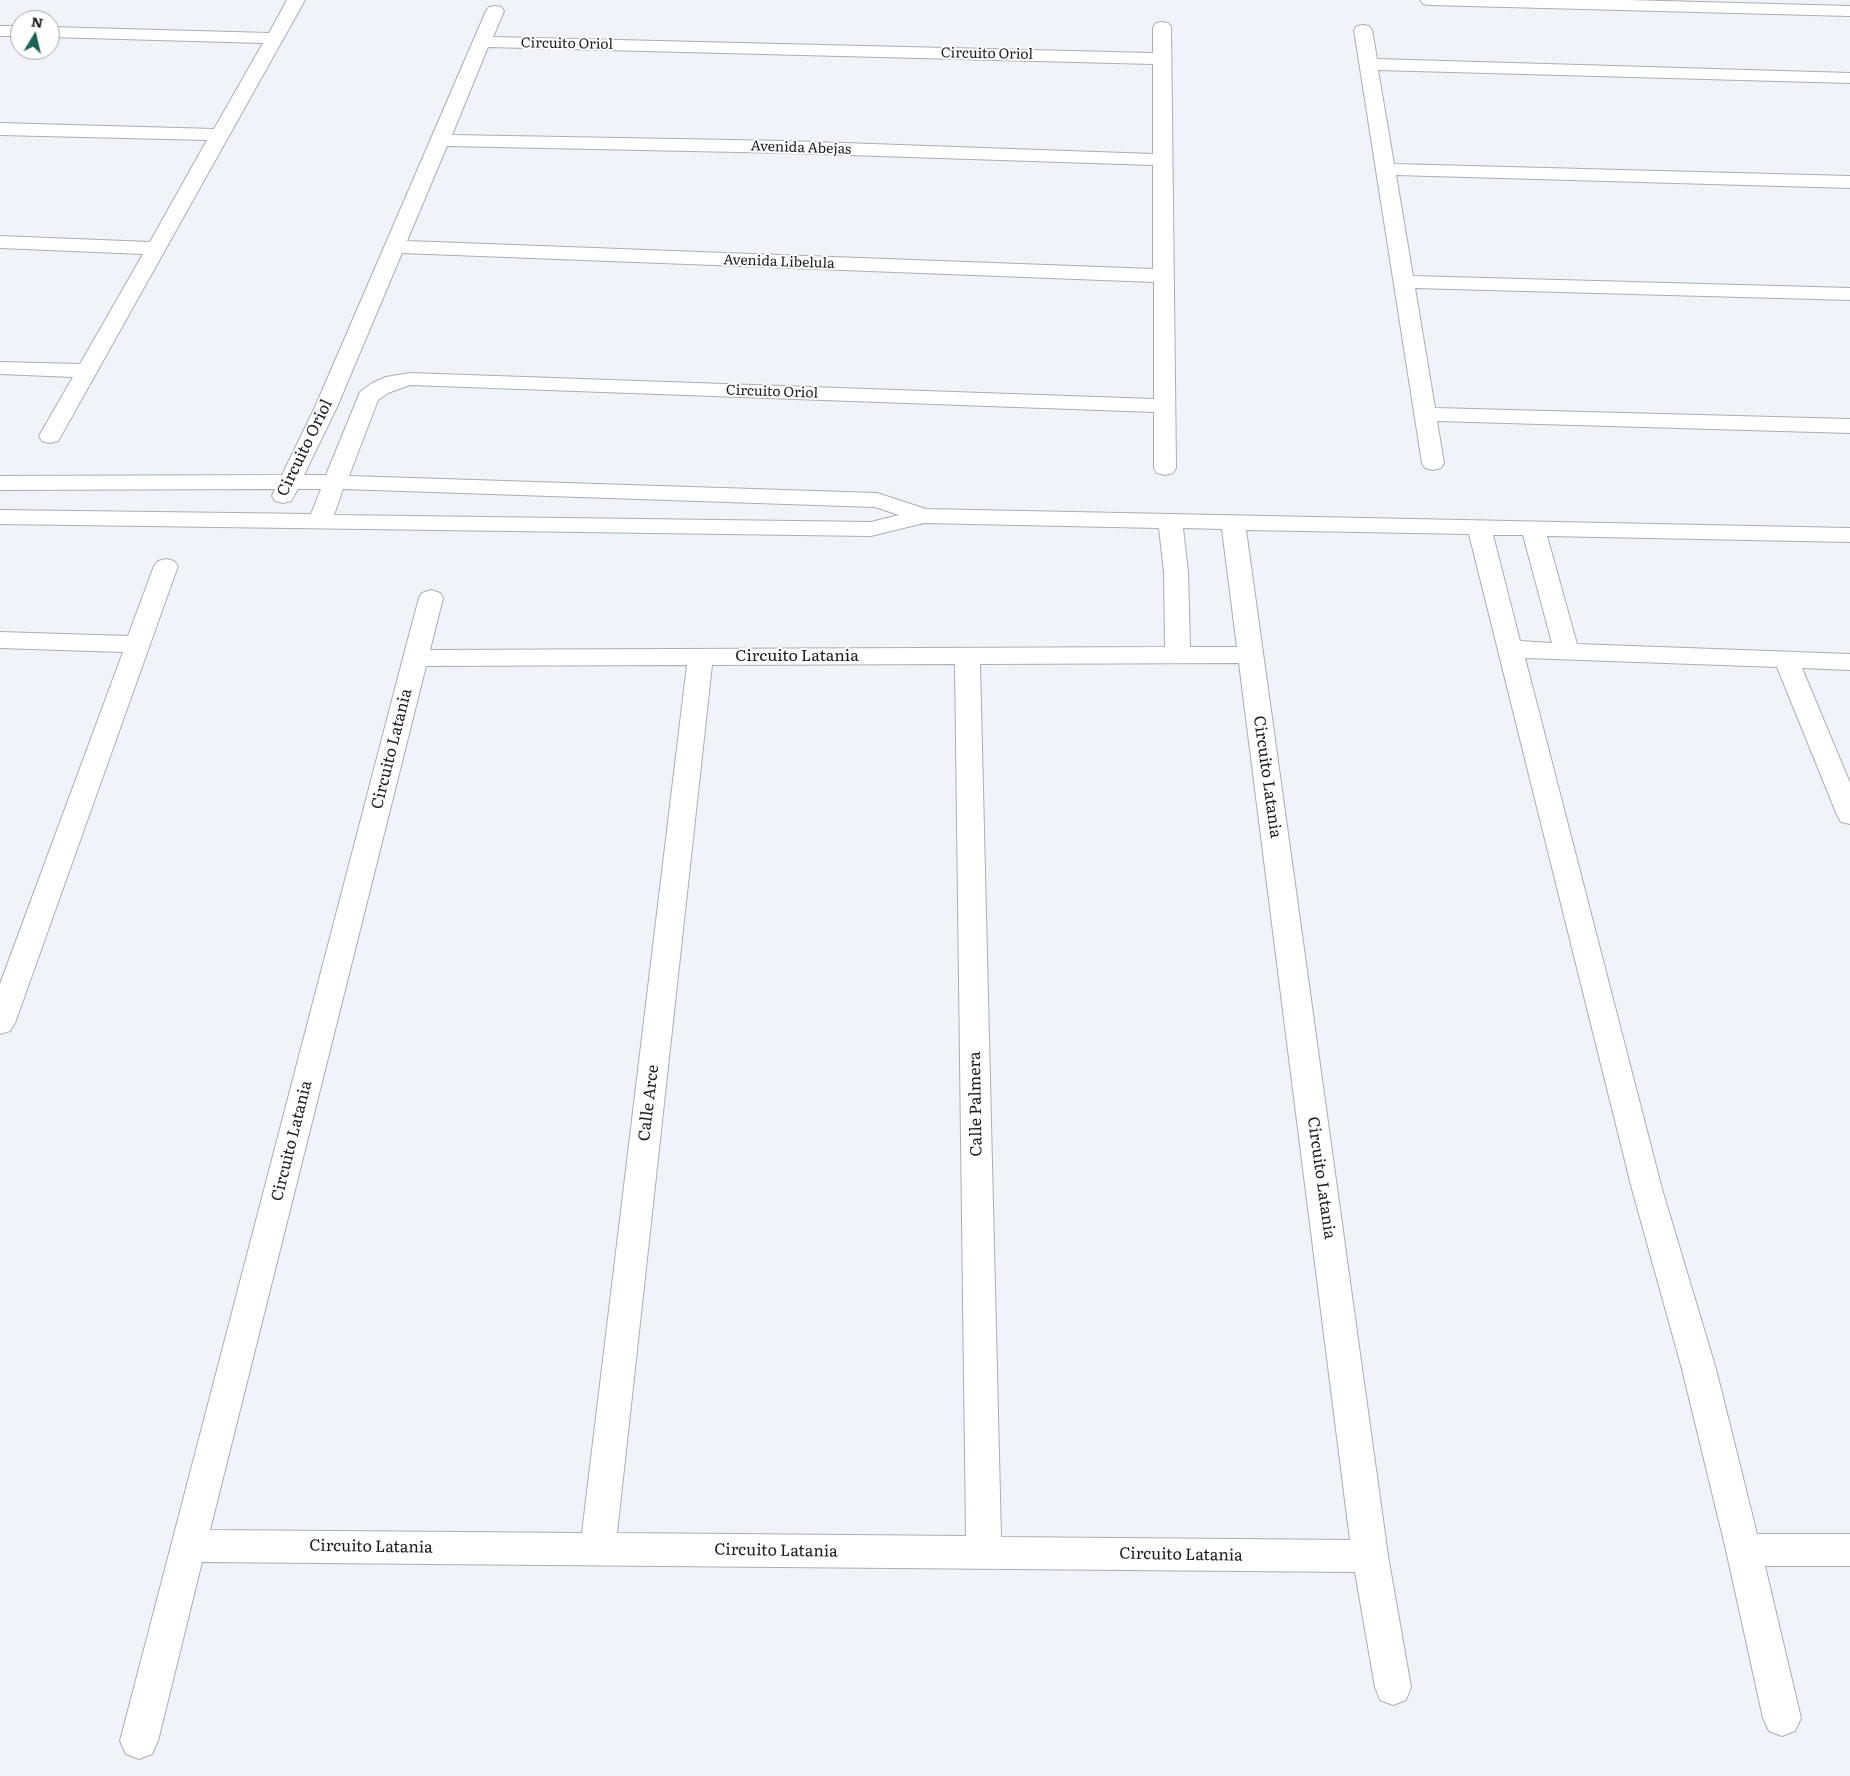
<!DOCTYPE html>
<html>
<head>
<meta charset="utf-8">
<style>
  body { margin:0 }
  #map { position:relative; width:1850px; height:1776px; overflow:hidden; background:#f0f4fa; font-family:Literata,serif }
  canvas { display:block }
  .north { position:absolute; left:10px; top:10px; width:50px; height:50px; box-sizing:border-box; background:#fff; border:1px solid #a4a4a5; border-radius:50%; rotate:9deg; font-size:14px; font-weight:700; line-height:20px; text-align:center; color:#1b1c1e }
  .north::after { content:''; display:block; margin:auto; width:18px; height:22px; background:#1b6257; clip-path:polygon(50% 0,100% 100%,50% 72%,0 100%) }
</style>
</head>
<body>
<div id="map">
<canvas width="1850" height="1776"></canvas>
<div class="north">N</div>
</div>
<script>
const ctx = document.querySelector('canvas').getContext('2d');
ctx.lineJoin = 'round';
const shape = rows => new Path2D(rows.map(r => 'M' + r).join(''));
function trace(path, color, width, dash) { ctx.strokeStyle = color; ctx.lineWidth = width; ctx.lineCap = dash ? 'butt' : 'round'; ctx.setLineDash(dash || []); ctx.stroke(path); }
function fill(path, color) { ctx.fillStyle = color; ctx.fill(path, 'evenodd'); }
function label(font, color, halo, rows, align = 'center') {
  ctx.font = font + ' Literata,serif'; ctx.lineWidth = 4; ctx.setLineDash([]); ctx.textBaseline = 'middle'; ctx.strokeStyle = halo; ctx.fillStyle = color; for (const [text, x, y, turn = 0] of rows) {
    ctx.save(); ctx.translate(x, y); ctx.rotate((+turn || 0) * Math.PI / 180); ctx.textAlign = isNaN(turn) ? turn : align; if (halo) ctx.strokeText(text, 0, 0); ctx.fillText(text, 0, 0); ctx.restore();
  }
}
const minor = shape([
  [287,0,305,0,61,436,58,441,50,443,42,441,39,436,73,377,0,374,0,362,80,364,143,254,0,248,0,236,150,242,207,140,0,135,0,123,214,129,263,43,50,37,50,27,269,33,287,0],
  [1420,0,1627,0,1850,6,1850,16,1429,5,1423,4,1420,0],
  [495,6,501,7,504,11,493,37,1153,53,1153,27,1156,23,1162,22,1168,23,1171,27,1176,468,1173,473,1165,475,1157,473,1154,468,1154,412,410,385,388,393,378,400,349,476,877,493,926,509,1850,528,1850,542,1547,536,1577,644,1850,654,1850,670,1802,668,1850,783,1850,824,1841,822,1837,815,1777,667,1525,658,1662,1189,1716,1369,1757,1534,1850,1534,1850,1566,1765,1566,1801,1718,1795,1731,1782,1736,1769,1731,1763,1718,1726,1550,1682,1369,1632,1189,1469,534,1246,530,1388,1556,1411,1687,1406,1700,1393,1705,1380,1700,1375,1687,1355,1572,202,1562,158,1741,152,1754,139,1759,126,1754,120,1741,403,658,419,598,422,593,431,590,440,593,443,598,430,650,1165,647,1164,572,1159,528,924,523,871,536,0,524,0,510,311,514,321,489,298,489,291,501,283,503,275,501,272,496,275,489,0,490,0,476,282,475,315,407,486,11,489,7,495,6],
  [488,47,1153,64,1153,154,787,141,452,135,488,47],
  [447,146,787,153,1153,165,1153,269,407,241,447,146],
  [402,253,1154,282,1154,399,410,373,386,377,372,383,360,392,326,475,304,475,337,407,402,253],
  [343,489,875,507,899,515,871,522,334,515,343,489],
  [1183,528,1222,529,1237,647,1190,647,1188,572,1183,528],
  [1493,535,1523,535,1552,643,1520,641,1493,535],
  [1239,663,1350,1540,1001,1537,980,664,1239,663],
  [955,664,966,1536,617,1533,712,665,955,664],
  [687,665,582,1533,210,1530,426,666,687,665],
  [1363,25,1369,26,1372,30,1377,59,1850,73,1850,83,1378,70,1394,164,1850,176,1850,188,1396,175,1413,276,1850,288,1850,300,1415,288,1435,408,1850,419,1850,433,1437,421,1444,463,1441,468,1433,470,1425,468,1422,463,1354,30,1357,26,1363,25],
  [0,26,20,26,20,36,0,36,0,26],
  [166,559,174,561,178,566,15,1023,10,1031,0,1034,0,984,123,652,0,648,0,632,128,636,154,566,158,561,166,559]
]);
const farStreetnames = [
  ["Circuito Oriol",567,44,1],
  ["Circuito Oriol",987,54,1],
  ["Avenida Abejas",801,148,2],
  ["Avenida Libelula",779,262,2],
  ["Circuito Oriol",772,392,2]
];
const streetNames = [
  ["Circuito Oriol",305,448,-64],
  ["Circuito Latania",797,656],
  ["Circuito Latania",392,749,-76],
  ["Circuito Latania",1267,777,82],
  ["Calle Arce",649,1103,-83],
  ["Calle Palmera",976,1104,-91],
  ["Circuito Latania",292,1141,-76],
  ["Circuito Latania",1321,1178,82],
  ["Circuito Latania",371,1547,1],
  ["Circuito Latania",776,1551,1],
  ["Circuito Latania",1181,1555,1]
];
trace(minor, '#aaaeb3', 2);
fill(minor, '#fff');
label('14px', '#1b1c1e', '#fff', farStreetnames);
label('16px', '#1b1c1e', '#fff', streetNames);
</script>
</body>
</html>
